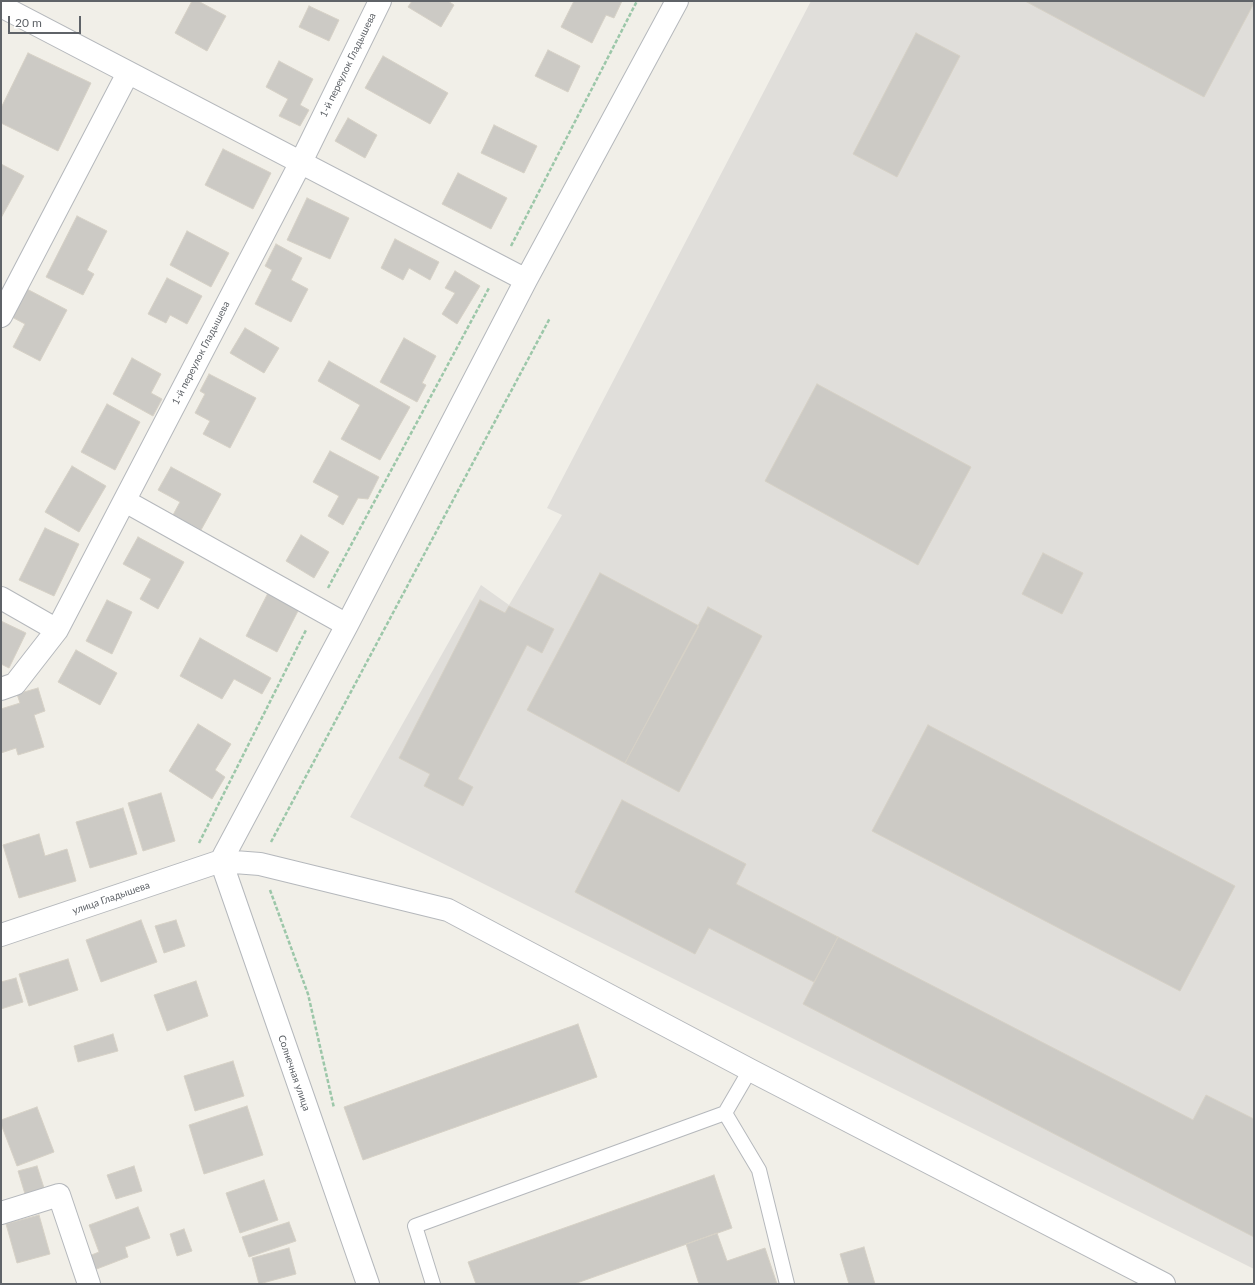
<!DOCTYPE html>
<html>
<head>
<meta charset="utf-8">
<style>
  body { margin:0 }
  #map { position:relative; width:1255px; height:1285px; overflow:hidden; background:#f1efe8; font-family:Lato,sans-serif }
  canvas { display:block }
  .frame { position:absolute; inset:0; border:2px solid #5f6368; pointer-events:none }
  .scale { position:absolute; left:8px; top:16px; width:73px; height:18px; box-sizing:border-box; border:2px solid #5f6368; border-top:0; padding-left:5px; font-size:12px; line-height:14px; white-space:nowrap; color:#5f6368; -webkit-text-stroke:3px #fff; paint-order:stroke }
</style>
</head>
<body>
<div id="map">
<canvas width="1255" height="1285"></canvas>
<div class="frame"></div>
<div class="scale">20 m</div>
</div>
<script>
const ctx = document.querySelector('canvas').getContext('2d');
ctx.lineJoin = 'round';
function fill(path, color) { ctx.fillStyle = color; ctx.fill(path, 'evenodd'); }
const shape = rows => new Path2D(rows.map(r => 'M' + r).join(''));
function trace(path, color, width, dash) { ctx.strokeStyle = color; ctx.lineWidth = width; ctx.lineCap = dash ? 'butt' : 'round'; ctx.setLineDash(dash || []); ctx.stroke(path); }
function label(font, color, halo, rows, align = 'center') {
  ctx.font = font + ' Lato,sans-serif'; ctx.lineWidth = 3; ctx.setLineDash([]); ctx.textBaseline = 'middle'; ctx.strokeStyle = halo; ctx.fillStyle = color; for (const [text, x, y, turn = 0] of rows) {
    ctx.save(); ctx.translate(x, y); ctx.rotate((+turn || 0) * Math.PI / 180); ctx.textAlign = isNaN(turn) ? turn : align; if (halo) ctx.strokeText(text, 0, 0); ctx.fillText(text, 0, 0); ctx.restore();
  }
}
const industrial = shape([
  [811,1,1254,1,1254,1269,350,817,481,585,509,605,562,515,547,508]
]);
const building = shape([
  [192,1,198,1,226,16,207,51,175,33,192,1],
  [412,1,448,1,454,5,441,27,408,7,412,1],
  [574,1,622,1,614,18,606,15,592,43,561,27,574,1],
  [1025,1,1254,1,1254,3,1204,97,1025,1],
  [309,6,339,20,329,41,299,27,309,6],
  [916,33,960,56,897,177,853,154,916,33],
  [548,50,580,66,568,92,535,76,548,50],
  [28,53,91,83,58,151,1,123,1,108,28,53],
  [383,56,448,93,430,124,365,88,383,56],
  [279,61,313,79,300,105,309,110,300,126,279,116,288,99,266,87,279,61],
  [348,118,377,135,365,158,335,141,348,118],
  [494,125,537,146,524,173,481,153,494,125],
  [223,149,271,173,253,209,205,185,223,149],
  [1,164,24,176,1,218,1,164],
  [458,173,507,198,491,229,442,204,458,173],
  [307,198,349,218,330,259,287,240,307,198],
  [77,216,107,231,87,270,94,274,83,295,46,277,77,216],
  [187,231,229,253,211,287,170,265,187,231],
  [395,239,439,262,430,280,409,268,403,280,381,268,395,239],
  [276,244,302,258,291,280,308,289,291,322,255,304,272,270,265,266,276,244],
  [455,271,480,286,457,324,442,314,455,293,445,288,455,271],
  [167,278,202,296,187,324,170,315,166,323,148,314,167,278],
  [25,288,67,310,40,361,13,347,25,324,10,316,25,288],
  [245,328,279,348,264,373,230,353,245,328],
  [404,338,436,356,422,383,426,385,417,402,380,382,404,338],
  [132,358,161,374,151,393,162,399,153,416,113,394,132,358],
  [329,361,410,407,380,460,341,439,360,405,318,381,329,361],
  [209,374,256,398,230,448,203,434,210,421,195,413,205,394,200,391,209,374],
  [817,384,971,467,918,565,765,481,817,384],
  [107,404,140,422,115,470,81,452,107,404],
  [330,451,379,477,368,499,358,498,343,525,328,516,339,496,313,482,330,451],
  [72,466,106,486,79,532,45,512,72,466],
  [171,467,221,494,201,530,173,515,180,502,158,490,171,467],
  [45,528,79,544,54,596,19,580,45,528],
  [301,535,329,552,314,578,286,561,301,535],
  [138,537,184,562,158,609,140,599,151,579,123,564,138,537],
  [1043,553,1083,573,1062,614,1022,594,1043,553],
  [600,573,699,626,625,763,527,710,600,573],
  [268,593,299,609,277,652,246,636,268,593],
  [107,600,132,612,112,654,86,641,107,600],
  [480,600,505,613,509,606,554,629,542,653,527,645,458,779,473,787,463,806,424,786,430,774,399,758,480,600],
  [708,607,762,636,679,792,625,763,708,607],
  [1,621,26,633,9,668,1,664,1,621],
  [200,638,271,678,262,694,234,679,222,699,180,676,200,638],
  [76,650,117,673,100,705,58,682,76,650],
  [38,688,45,711,34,715,44,747,18,755,16,748,1,753,1,709,20,703,17,694,38,688],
  [198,724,231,744,215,770,225,777,212,799,169,771,198,724],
  [928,725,1235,886,1180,991,872,831,928,725],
  [161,793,175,841,143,851,128,803,161,793],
  [622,800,746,864,736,884,838,937,814,982,709,928,695,954,575,892,622,800],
  [123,808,137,854,90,868,76,822,123,808],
  [39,834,45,856,67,849,76,881,19,898,3,845,39,834],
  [141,920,157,962,101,982,86,940,141,920],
  [176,920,185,946,164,953,155,926,176,920],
  [838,937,1193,1120,1206,1095,1254,1119,1254,1237,803,1004,838,937],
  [68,959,78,990,29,1006,19,974,68,959],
  [16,978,23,1002,1,1009,1,982,16,978],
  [196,981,208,1016,167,1031,154,995,196,981],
  [578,1024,597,1077,363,1160,344,1107,578,1024],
  [113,1034,118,1051,78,1062,74,1046,113,1034],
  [233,1061,244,1096,195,1111,184,1076,233,1061],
  [247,1106,263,1155,204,1174,189,1125,247,1106],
  [37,1107,54,1152,17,1166,1,1124,1,1120,37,1107],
  [37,1166,44,1188,25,1194,18,1171,37,1166],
  [134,1166,142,1191,116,1199,107,1175,134,1166],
  [714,1175,732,1228,574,1284,476,1284,468,1262,714,1175],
  [264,1180,278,1220,240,1233,226,1193,264,1180],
  [138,1207,150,1238,125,1247,128,1257,94,1270,89,1256,99,1252,89,1225,138,1207],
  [39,1215,50,1254,17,1263,6,1224,39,1215],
  [289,1222,296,1241,249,1257,242,1237,289,1222],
  [184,1229,192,1251,177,1256,170,1234,184,1229],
  [717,1233,727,1261,765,1248,777,1284,699,1284,686,1244,717,1233],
  [864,1247,875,1284,849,1284,840,1254,864,1247],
  [289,1248,296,1274,259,1284,252,1258,289,1248]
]);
const path = shape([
  [511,246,637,1],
  [328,588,489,288],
  [271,842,550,318],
  [199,843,306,630],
  [270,890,308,994,334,1108]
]);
const lane = shape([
  [725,1113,750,1070],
  [433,1284,415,1226,725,1113,759,1170,787,1284]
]);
const street = shape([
  [1,6,526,280],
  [1,316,128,73],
  [125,501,347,625],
  [1,598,57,630],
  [1,689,15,684,57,630,301,162,380,1],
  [221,861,347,625,526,280,677,1],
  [221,861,368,1284],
  [1,935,221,861,260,864,448,910,750,1070,1164,1284],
  [1,1213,59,1195,89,1284]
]);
const streetNames = [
  ["1-й переулок Гладышева",348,65,-64],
  ["1-й переулок Гладышева",201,353,-63],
  ["улица Гладышева",111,898,-19],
  ["Солнечная улица",294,1073,71]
];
fill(industrial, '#e0deda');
fill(building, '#cccac5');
trace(building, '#d6d1c6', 1);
trace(lane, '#b5b8bc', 16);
trace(street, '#b5b8bc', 24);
trace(path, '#9cc7a9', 2.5, [4, 2]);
trace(lane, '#fff', 14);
trace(street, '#fff', 22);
label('10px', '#5f6368', '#fff', streetNames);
</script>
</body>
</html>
